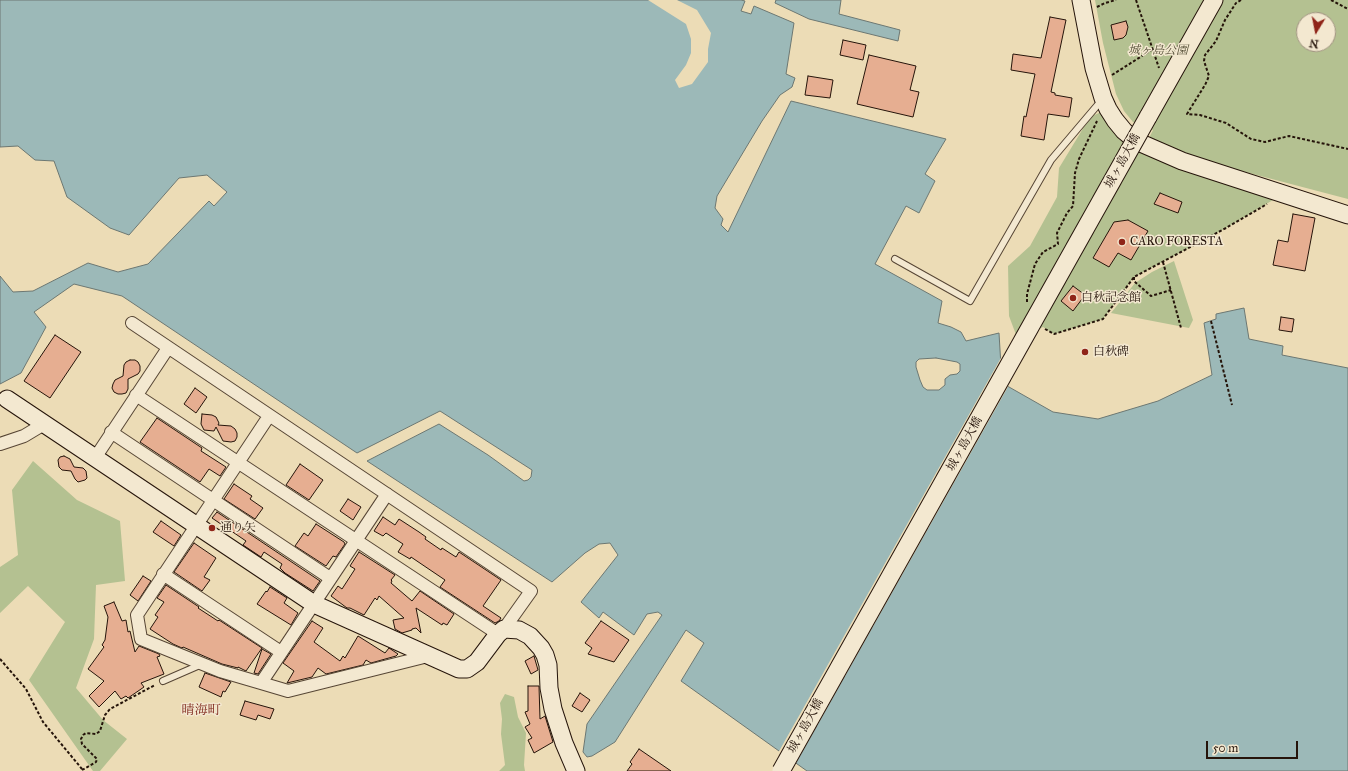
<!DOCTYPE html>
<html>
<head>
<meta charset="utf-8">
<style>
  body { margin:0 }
  #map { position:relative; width:1348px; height:771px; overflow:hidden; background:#ecdcb6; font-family:"IM FELL Great Primer",serif }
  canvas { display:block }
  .north { position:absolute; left:1296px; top:12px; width:40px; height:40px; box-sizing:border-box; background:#f3e8d0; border:1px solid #a19381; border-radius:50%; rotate:190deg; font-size:11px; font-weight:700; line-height:16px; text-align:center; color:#25140a }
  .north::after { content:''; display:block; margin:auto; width:14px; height:18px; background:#8f2418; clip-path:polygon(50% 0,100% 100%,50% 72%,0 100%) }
  .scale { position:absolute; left:1206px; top:741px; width:92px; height:18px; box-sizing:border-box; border:2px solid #25140a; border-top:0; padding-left:5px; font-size:12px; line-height:14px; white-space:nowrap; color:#25140a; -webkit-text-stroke:3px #f3e8d0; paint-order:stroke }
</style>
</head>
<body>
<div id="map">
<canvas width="1348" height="771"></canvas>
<div class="north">N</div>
<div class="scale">50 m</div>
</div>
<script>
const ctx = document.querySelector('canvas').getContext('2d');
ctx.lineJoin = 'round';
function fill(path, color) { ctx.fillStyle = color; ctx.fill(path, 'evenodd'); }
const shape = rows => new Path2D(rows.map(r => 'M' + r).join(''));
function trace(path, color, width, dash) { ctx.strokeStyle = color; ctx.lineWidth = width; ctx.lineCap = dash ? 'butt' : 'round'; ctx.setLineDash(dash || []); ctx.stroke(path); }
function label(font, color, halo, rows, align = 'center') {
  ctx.font = font + ' "IM FELL Great Primer","Noto Serif JP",serif'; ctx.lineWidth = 3; ctx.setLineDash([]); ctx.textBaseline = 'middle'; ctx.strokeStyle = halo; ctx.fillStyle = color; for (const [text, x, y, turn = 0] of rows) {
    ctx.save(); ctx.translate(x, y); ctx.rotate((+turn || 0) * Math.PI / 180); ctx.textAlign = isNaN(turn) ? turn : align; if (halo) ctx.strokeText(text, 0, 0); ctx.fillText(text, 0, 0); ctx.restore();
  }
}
const green = shape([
  [1095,0,1348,0,1348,199,1211,163,1177,152,1149,138,1153,130,1133,122,1124,111,1116,94,1103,43],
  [1304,20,1328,20,1328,44,1304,44],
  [1108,109,1124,131,1283,194,1226,228,1134,277,1103,319,1054,334,1043,327,1018,340,1009,316,1008,266,1030,246,1057,197,1059,168,1090,117],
  [1174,261,1193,320,1189,328,1111,313,1135,283,1152,272],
  [33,461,77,500,120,521,125,581,96,585,94,639,76,688,103,720,127,739,100,771,93,771,29,680,65,622,28,586,0,613,0,567,18,555,12,490],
  [505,694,514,697,518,717,526,733,524,765,525,771,499,771,505,765,501,734,502,719,500,703]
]);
const water = shape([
  [0,0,741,0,745,1,741,11,751,14,754,6,794,23,786,74,795,78,792,87,780,95,762,121,717,196,715,208,723,219,721,225,728,232,791,101,946,139,925,174,935,181,919,213,906,206,875,264,942,301,938,323,951,327,961,332,966,341,999,333,1002,383,1053,412,1098,419,1158,401,1212,375,1204,323,1216,319,1216,314,1244,308,1249,339,1283,346,1282,355,1348,368,1348,771,807,771,681,681,704,643,686,630,615,742,592,756,587,757,583,752,587,724,662,615,658,612,647,614,634,635,603,612,599,618,581,602,618,555,610,543,599,544,585,553,552,582,367,461,439,424,488,455,524,481,528,480,531,477,532,470,440,411,357,453,122,296,74,284,34,312,46,327,21,373,0,384,0,276,13,292,33,291,88,263,118,272,148,264,209,201,214,206,227,192,207,175,179,178,129,235,110,228,67,197,54,161,35,160,18,146,0,147,0,0],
  [936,358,957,362,960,364,960,371,957,374,950,375,945,379,945,385,939,390,927,390,923,387,920,380,916,367,916,362,919,359,936,358],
  [776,0,841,0,839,14,900,30,898,41,809,19,775,3,776,0]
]);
const pier = shape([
  [648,0,677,0,697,10,711,33,708,49,708,62,692,84,679,88,675,80,686,65,691,53,691,39,686,24],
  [1002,356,1004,382,1009,385,795,765,778,753]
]);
const building = shape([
  [1050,17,1066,20,1051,92,1055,93,1055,95,1072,98,1069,117,1048,114,1044,140,1021,136,1024,116,1026,117,1035,74,1011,70,1013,54,1041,58,1050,17],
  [1126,21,1128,27,1126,35,1123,38,1114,40,1111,25,1126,21],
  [843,40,866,45,863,60,840,55,843,40],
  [869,55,916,66,910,90,919,92,913,117,857,104,869,55],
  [808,76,833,80,830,98,805,95,808,76],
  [1160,193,1182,202,1178,213,1154,204,1160,193],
  [1293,214,1315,218,1305,271,1273,265,1278,240,1288,242,1293,214],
  [1128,220,1148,231,1131,260,1118,253,1109,267,1093,258,1114,222,1128,220],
  [1073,286,1085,295,1073,311,1061,301,1073,286],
  [1281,317,1294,319,1292,332,1279,330,1281,317],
  [55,335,81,352,50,398,24,381,55,335],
  [130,360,135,360,138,362,140,366,140,371,138,374,128,379,128,389,126,393,122,394,118,394,114,392,112,388,113,384,115,380,123,376,124,365,126,362,130,360],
  [195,388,207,397,196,413,184,404,195,388],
  [202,414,212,415,216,417,219,423,218,425,231,426,235,429,237,433,237,437,235,441,231,442,223,441,216,427,214,431,204,430,201,424,202,414],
  [157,418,202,448,201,451,226,467,220,476,209,469,200,482,140,442,157,418],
  [64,456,70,459,74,467,83,468,86,471,87,478,85,480,78,482,75,479,71,471,62,470,59,467,58,460,60,457,64,456],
  [300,464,323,480,309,500,286,485,300,464],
  [234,484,252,496,250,499,263,508,255,519,224,499,234,484],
  [348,499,361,507,353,520,340,511,348,499],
  [217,512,320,581,313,591,285,573,280,568,282,564,264,552,261,557,243,545,246,541,212,518,217,512],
  [383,517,395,525,399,519,419,532,426,537,425,539,441,550,442,548,456,557,459,552,501,580,483,606,501,618,499,621,495,623,440,587,445,580,411,557,410,559,398,552,403,544,386,533,383,536,374,531,383,517],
  [161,521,181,535,174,546,153,532,161,521],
  [316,524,344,542,345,544,336,557,333,556,326,566,295,546,304,533,308,536,316,524],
  [194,543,216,558,204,577,210,580,202,591,174,572,194,543],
  [359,552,395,575,391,580,392,581,391,583,412,601,420,591,454,614,447,625,443,623,442,625,416,608,421,633,416,628,412,629,412,630,402,633,395,629,393,620,404,618,379,596,377,600,375,598,364,615,350,608,347,608,331,596,338,586,342,589,355,569,350,566,359,552],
  [143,576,151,581,138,601,130,595,143,576],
  [166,585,199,607,198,608,218,621,219,620,262,648,246,671,238,667,238,668,222,664,183,647,182,648,173,644,150,629,158,617,155,615,164,602,157,598,166,585],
  [270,587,287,598,284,603,298,613,291,625,257,604,266,591,267,592,270,587],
  [114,602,122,621,126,620,128,632,130,631,135,652,139,646,159,654,160,656,157,657,164,674,141,683,144,687,128,698,126,696,121,699,115,691,99,707,89,696,104,681,88,669,104,647,102,645,105,640,108,617,104,606,114,602],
  [312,621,323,628,314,642,340,661,343,656,345,658,358,636,385,653,389,648,398,654,396,656,371,663,366,660,363,665,326,674,318,668,312,677,287,683,294,671,283,663,312,621],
  [601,621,629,640,614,662,588,654,592,648,585,643,601,621],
  [262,649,271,654,258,674,254,673,262,649],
  [534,656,538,670,531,674,525,661,534,656],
  [205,673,231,682,225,692,223,691,221,697,199,687,205,673],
  [528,686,539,686,540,719,545,716,553,742,534,753,528,740,532,738,525,727,530,724,525,712,528,711,528,686],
  [580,693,590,700,582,712,572,706,580,693],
  [245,701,274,709,270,719,258,715,256,720,240,715,245,701],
  [639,749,671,771,627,771,632,764,630,762,639,749]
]);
const path = shape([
  [1136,0,1159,68],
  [1241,0,1236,3,1225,20,1216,41,1205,55,1204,61,1209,76,1205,85,1187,114,1200,115,1226,123,1251,139,1265,142,1289,136,1348,149],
  [1331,0,1348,9],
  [1097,7,1105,3,1116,0],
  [1112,75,1153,49],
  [1163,262,1181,328],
  [1134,277,1134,281,1151,296,1171,290],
  [1027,302,1027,294,1035,264,1043,252,1058,244,1057,233,1067,213,1073,206,1075,173,1079,159,1097,121],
  [1211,321,1232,405],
  [1045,329,1054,334,1103,319,1134,277,1226,228,1267,204],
  [0,659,26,689,43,722,82,769],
  [82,770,96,762,97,759,82,744,81,739,83,735,86,733,96,734,100,731,105,715,110,709,155,685]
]);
const lane = shape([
  [895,259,970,301,1051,160,1101,101],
  [163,681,202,664]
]);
const street = shape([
  [132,323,531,591,504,629],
  [136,395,498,634],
  [269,416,137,615,141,639,220,671,261,683,387,494],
  [111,432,330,578],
  [0,444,24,436,44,424],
  [95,458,168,348],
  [163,574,281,652],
  [261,683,288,691,428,656]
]);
const secondary = shape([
  [1081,0,1094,68,1103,98,1108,109,1115,120,1124,131,1136,141,1182,161,1348,215],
  [1148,117,1214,0],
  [7,399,314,604,459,669,467,669,477,662,498,634,504,629,519,630,530,636,541,648,545,655,548,665,549,688,553,709,564,743,576,771]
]);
const secondaryBridge = shape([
  [781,771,1148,117]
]);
const markers = [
  [1122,242,4,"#8f2418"],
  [1073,298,4,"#8f2418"],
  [1085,352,4,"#8f2418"],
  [212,528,4,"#8f2418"]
];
const parkNames = [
  ["城ヶ島公園",1158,51]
];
const streetNames = [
  ["城ヶ島大橋",1123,161,-61],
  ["城ヶ島大橋",965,444,-61],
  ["城ヶ島大橋",806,726,-61]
];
const poiNames = [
  ["CARO FORESTA",1130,242],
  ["白秋記念館",1081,298],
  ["白秋碑",1093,352],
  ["通り矢",220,528]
];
const neighbourhoodNames = [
  ["晴海町",201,711]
];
fill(green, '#b4c191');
fill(water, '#9cb9b8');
trace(water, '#6c7772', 1);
fill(pier, '#ecdcb6');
fill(building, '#e6ae91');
trace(building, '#25140a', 1);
trace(lane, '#574635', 8);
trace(street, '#574635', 14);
trace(secondary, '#25140a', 19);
trace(path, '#25140a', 2, [3, 2]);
trace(lane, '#f3e8d0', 6);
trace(street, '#f3e8d0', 12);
trace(secondary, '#f3e8d0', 17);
trace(secondaryBridge, '#25140a', 19, []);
trace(secondaryBridge, '#f3e8d0', 17);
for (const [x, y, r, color] of markers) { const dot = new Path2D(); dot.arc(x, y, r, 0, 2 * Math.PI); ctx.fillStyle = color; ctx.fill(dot); trace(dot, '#f3e8d0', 1.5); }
label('italic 12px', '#575139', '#f3e8d0', parkNames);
label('12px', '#25140a', '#f3e8d0', streetNames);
label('12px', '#25140a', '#f3e8d0', poiNames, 'left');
label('13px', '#7a1f14', '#f3e8d0', neighbourhoodNames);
</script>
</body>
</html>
